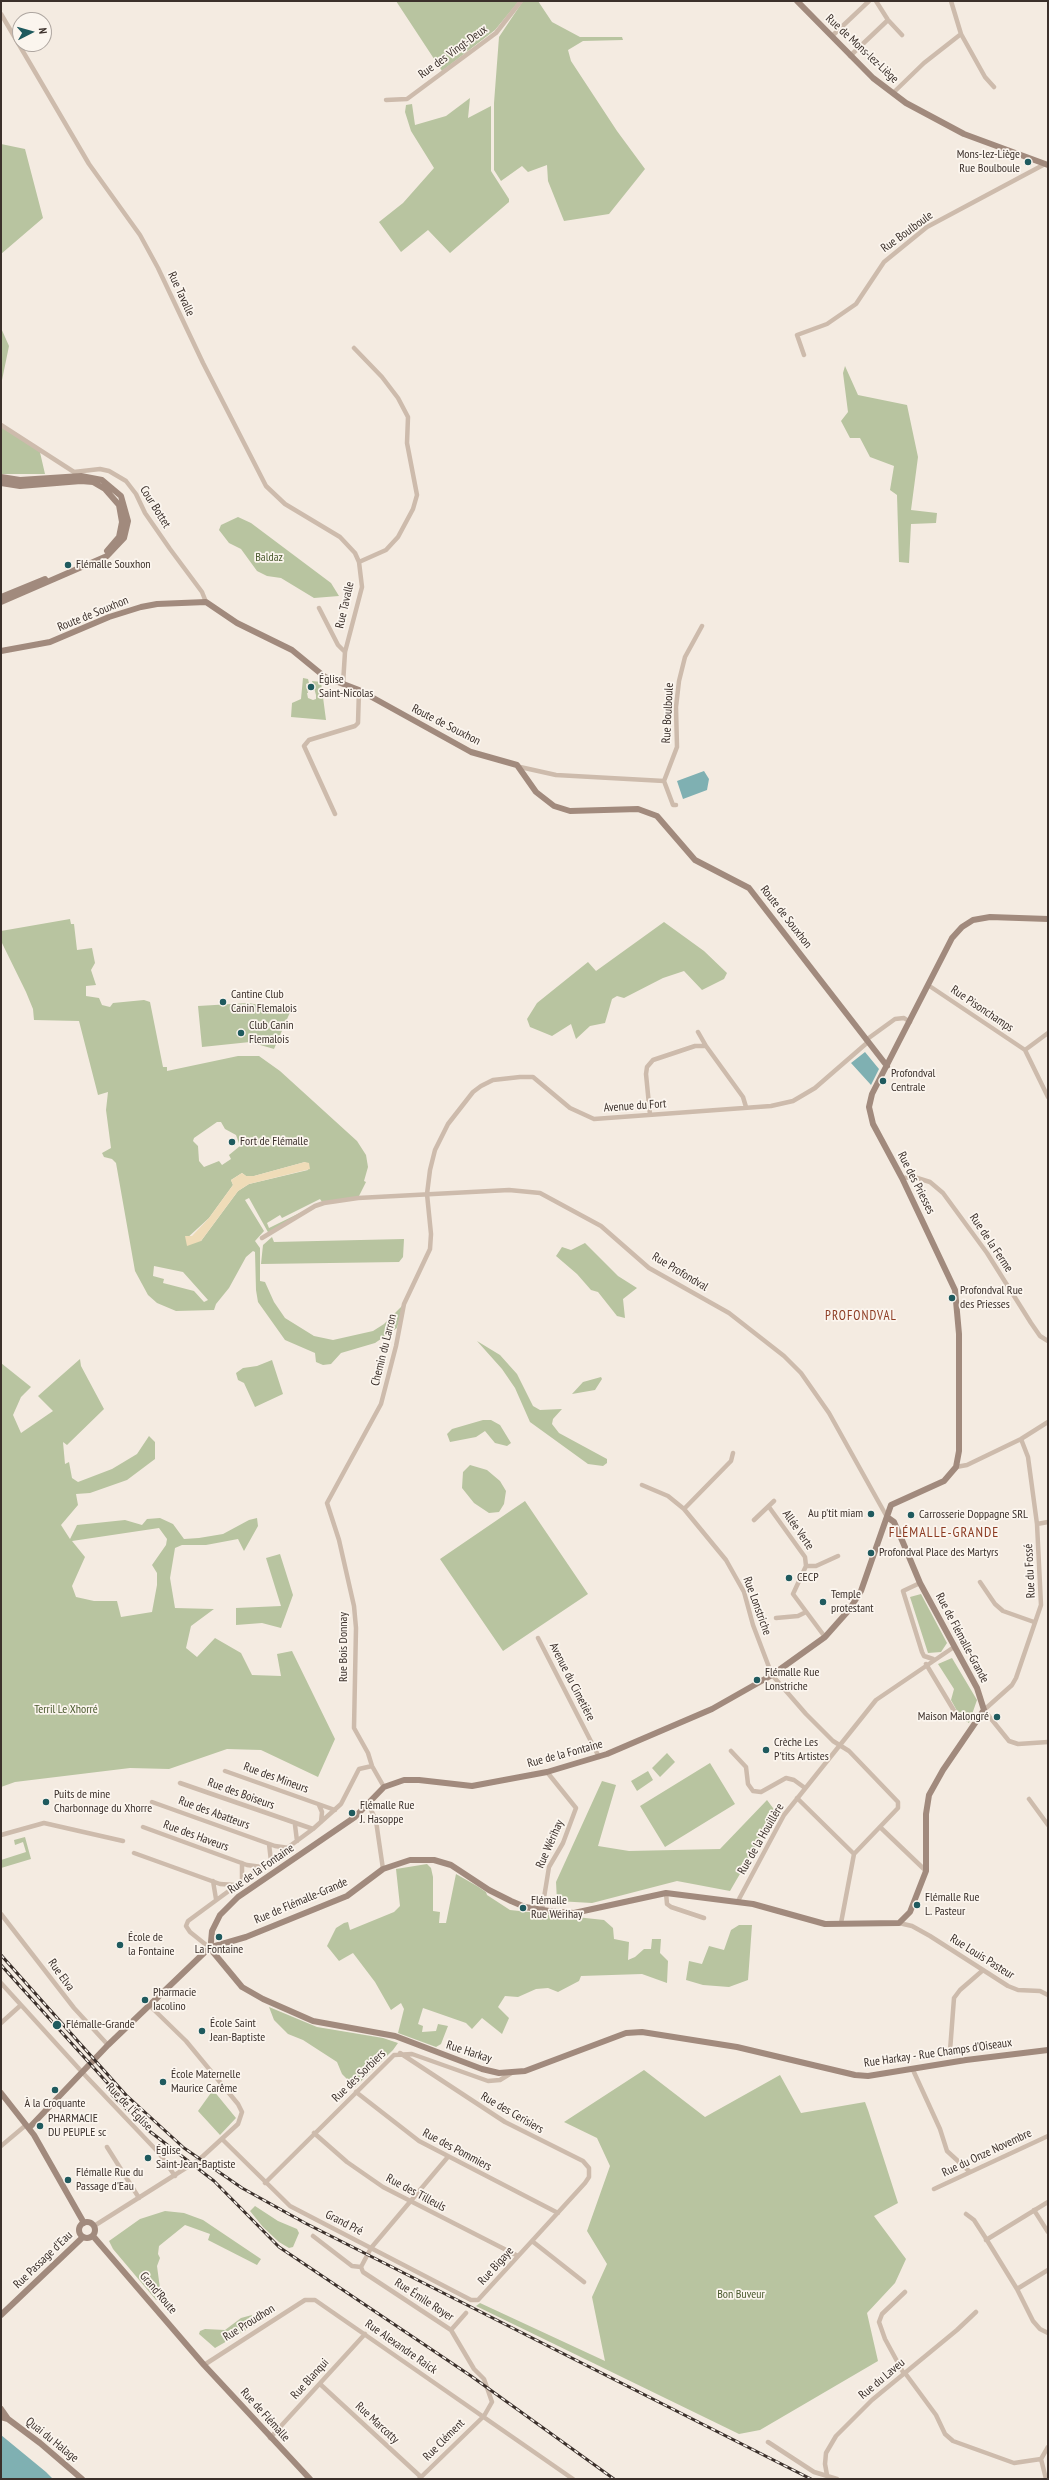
<!DOCTYPE html>
<html>
<head>
<meta charset="utf-8">
<style>
  body { margin:0 }
  #map { position:relative; width:1049px; height:2480px; overflow:hidden; background:#f4ebe1; font-family:"PT Sans Narrow",sans-serif }
  canvas { display:block }
  .frame { position:absolute; inset:0; border:2px solid #3b302b; pointer-events:none }
  .north { position:absolute; left:12px; top:12px; width:40px; height:40px; box-sizing:border-box; background:#fbf5ee; border:1px solid #aea6a0; border-radius:50%; rotate:84deg; font-size:11px; font-weight:700; line-height:16px; text-align:center; color:#3b302b }
  .north::after { content:''; display:block; margin:auto; width:14px; height:18px; background:#1f5a5e; clip-path:polygon(50% 0,100% 100%,50% 72%,0 100%) }
</style>
</head>
<body>
<div id="map">
<canvas width="1049" height="2480"></canvas>
<div class="frame"></div>
<div class="north">N</div>
</div>
<script>
const ctx = document.querySelector('canvas').getContext('2d');
ctx.lineJoin = 'round';
function fill(path, color) { ctx.fillStyle = color; ctx.fill(path, 'evenodd'); }
const shape = rows => new Path2D(rows.map(r => 'M' + r).join(''));
function trace(path, color, width, dash) { ctx.strokeStyle = color; ctx.lineWidth = width; ctx.lineCap = dash ? 'butt' : 'round'; ctx.setLineDash(dash || []); ctx.stroke(path); }
function label(font, color, halo, rows, align = 'center') {
  ctx.font = font + ' "PT Sans Narrow",sans-serif'; ctx.lineWidth = 3.5; ctx.setLineDash([]); ctx.textBaseline = 'middle'; ctx.strokeStyle = halo; ctx.fillStyle = color; for (const [text, x, y, turn = 0] of rows) {
    ctx.save(); ctx.translate(x, y); ctx.rotate((+turn || 0) * Math.PI / 180); ctx.textAlign = isNaN(turn) ? turn : align; if (halo) ctx.strokeText(text, 0, 0); ctx.fillText(text, 0, 0); ctx.restore();
  }
}
const green = shape([
  [396,1,519,1,495,30,442,71],
  [523,1,538,1,552,22,580,37,622,37,623,40,583,41,568,50,571,61,617,131,645,169,609,214,564,221,548,181,547,165,528,172,522,166,501,181,494,170,494,103,499,37],
  [470,98,468,118,491,106,491,171,509,199,509,202,450,253,428,230,401,252,379,222,403,203,434,168,411,131,405,112,406,105,412,104,415,125,446,116],
  [1,144,25,149,43,218,1,254],
  [1,328,9,346,1,385],
  [845,366,858,395,907,405,918,457,911,510,937,513,936,523,911,524,909,563,899,562,897,495,890,490,894,466,870,457,860,438,850,438,841,421,848,412,843,373],
  [1,425,39,448,45,474,1,474],
  [238,517,251,523,331,583,339,596,314,598,281,578,267,576,257,571,241,549,229,543,219,530,221,525],
  [303,678,308,679,309,683,306,684,308,693,307,693,308,698,313,700,316,699,316,695,312,681,321,682,326,720,291,717,292,703,301,699],
  [70,919,71,924,74,924,77,950,92,948,95,963,91,970,96,985,86,986,86,996,99,998,102,1005,110,1007,113,1003,144,1000,150,1002,163,1067,167,1067,167,1071,238,1056,259,1056,280,1071,357,1141,366,1155,368,1167,364,1181,366,1182,358,1198,324,1203,269,1234,249,1198,245,1200,264,1231,255,1241,260,1248,260,1281,265,1282,274,1302,285,1318,314,1336,333,1340,373,1331,384,1324,404,1304,397,1328,375,1343,341,1353,331,1364,323,1365,316,1362,315,1353,285,1340,258,1302,256,1290,255,1252,253,1251,246,1257,229,1288,216,1304,214,1310,176,1311,157,1303,148,1295,135,1271,116,1163,112,1159,104,1157,102,1153,111,1148,106,1110,108,1092,98,1095,79,1021,34,1020,33,1009,26,992,1,941,1,931],
  [217,1122,221,1122,225,1129,236,1135,240,1146,229,1155,231,1159,222,1165,219,1161,204,1167,199,1161,198,1146,193,1141,194,1138],
  [305,1162,308,1170,249,1184,238,1191,201,1241,186,1239,209,1218,233,1185,231,1180,242,1173,246,1176,254,1176],
  [320,1199,322,1202,269,1228,267,1223,280,1215,282,1218],
  [154,1266,183,1272,208,1300,204,1302,194,1291,163,1283,164,1279,153,1276],
  [664,922,704,951,727,973,724,979,702,990,684,971,663,978,624,998,617,996,612,999,605,1023,590,1026,576,1039,571,1024,552,1036,530,1027,527,1019,537,1003,588,962,596,971],
  [248,1003,291,1010,274,1049,250,1042,202,1047,198,1006],
  [272,1237,274,1242,404,1239,403,1257,399,1262,261,1264,263,1245],
  [585,1243,618,1276,637,1288,623,1299,625,1318,617,1316,598,1292,591,1290,577,1274,556,1256,562,1247,571,1250],
  [477,1341,500,1355,517,1374,533,1406,540,1410,562,1409,553,1419,552,1424,559,1433,607,1459,607,1463,603,1466,588,1464,530,1422,515,1388,502,1369],
  [80,1359,81,1366,104,1409,67,1445,63,1442,65,1464,69,1462,72,1478,78,1482,112,1469,137,1454,149,1436,155,1442,155,1459,127,1480,90,1493,76,1494,78,1505,61,1525,70,1539,77,1525,125,1520,142,1525,147,1519,160,1518,173,1524,184,1539,199,1538,223,1534,249,1520,257,1518,258,1526,244,1551,238,1539,206,1545,182,1545,175,1548,170,1578,175,1608,214,1609,191,1626,186,1648,197,1657,215,1638,241,1653,252,1675,281,1676,277,1654,292,1651,335,1739,318,1777,261,1750,227,1749,169,1769,130,1768,15,1782,1,1787,1,1363,31,1387,21,1397,13,1415,21,1433,53,1411,38,1396],
  [159,1528,167,1539,166,1545,152,1565,157,1573,157,1585,152,1612,121,1617,117,1601,94,1601,76,1597,72,1586,85,1557,72,1541],
  [272,1360,283,1394,255,1407,244,1383,238,1380,236,1373,243,1368,257,1366],
  [601,1377,602,1379,595,1390,572,1394,583,1382],
  [483,1420,491,1420,500,1425,511,1443,507,1446,495,1443,485,1431,476,1437,450,1442,447,1434,452,1429],
  [470,1465,487,1470,500,1481,506,1491,504,1504,499,1512,489,1513,474,1503,462,1488,463,1472],
  [525,1501,588,1594,503,1651,440,1559],
  [280,1554,293,1595,281,1628,262,1623,236,1625,236,1608,281,1606,266,1558],
  [921,1594,947,1643,941,1652,928,1653,910,1597],
  [952,1658,977,1700,969,1723,961,1718,951,1700,954,1689,938,1664],
  [667,1753,675,1762,660,1777,652,1768],
  [710,1763,735,1804,665,1847,640,1806],
  [648,1771,653,1780,637,1791,631,1781],
  [602,1781,616,1785,598,1846,629,1851,720,1849,767,1800,776,1812,730,1891,677,1881,592,1903,557,1901,556,1882],
  [25,1837,31,1859,1,1868,1,1860,26,1852,23,1842,15,1845,14,1840],
  [427,1864,431,1868,433,1877,433,1911,440,1912,439,1923,446,1923,456,1874,477,1886,486,1892,487,1895,510,1910,604,1920,613,1928,614,1939,629,1942,628,1960,635,1957,644,1949,651,1949,652,1939,661,1939,660,1953,668,1961,667,1983,642,1974,581,1976,579,1981,558,1992,548,1988,536,1989,518,1997,505,1996,498,2007,509,2018,502,2034,482,2018,472,2029,466,2023,423,2008,418,2024,423,2026,422,2032,436,2031,438,2024,448,2026,441,2044,436,2047,398,2033,404,2009,401,2003,391,2010,375,1982,353,1953,339,1961,327,1946,336,1928,344,1923,348,1922,350,1930,394,1912,400,1906,396,1869],
  [739,1925,752,1925,748,1980,729,1987,703,1985,686,1980,689,1961,702,1964,709,1946,724,1950,731,1930],
  [269,2007,317,2027,383,2038,398,2043,393,2050,355,2087,342,2074,337,2062,303,2040,288,2034,274,2020],
  [644,2070,705,2117,780,2075,801,2113,865,2102,868,2110,898,2203,874,2216,906,2259,895,2283,867,2313,878,2361,760,2430,739,2434,476,2306,480,2303,605,2361,592,2297,607,2264,587,2231,610,2166,597,2138,564,2122],
  [213,2090,236,2118,220,2135,198,2111],
  [255,2206,278,2221,297,2229,299,2233,293,2247,289,2248,279,2242,263,2227,250,2211],
  [165,2211,184,2213,203,2220,261,2259,257,2265,208,2240,210,2234,185,2225,159,2246,158,2254,160,2258,157,2266,161,2296,156,2300,113,2249,109,2241,140,2219],
  [252,2315,255,2325,215,2348,199,2334,200,2331,205,2329,225,2330,241,2318]
]);
const sand = shape([
  [305,1162,309,1163,310,1169,249,1184,238,1191,201,1241,187,1246,185,1236,192,1236,209,1218,233,1185,231,1180,242,1173,246,1176,254,1176]
]);
const water = shape([
  [704,771,709,779,707,790,683,799,677,781],
  [865,1052,879,1069,871,1085,851,1063],
  [1,2435,46,2472,53,2479,1,2479]
]);
const streetTunnel = shape([
  [189,2166,202,2157]
]);
const street = shape([
  [876,1,888,20,902,35],
  [951,1,961,34,985,77,994,87],
  [1,14,89,164,140,235,158,268,203,363,266,486,285,504,340,537,355,553,359,562,362,587,345,652,343,684],
  [832,36,869,1],
  [850,56,888,20],
  [893,93,924,63,961,34],
  [386,100,407,99,496,33,521,1],
  [354,348,382,377,398,398,408,417,407,443,417,495,413,509,398,537,386,550,359,562],
  [804,355,797,335,827,324,856,304,884,262,927,227,1045,164],
  [1,425,74,472,100,469,109,471,126,481,136,494,145,513,170,549,202,592,206,602],
  [319,608,338,645,345,652],
  [520,767,556,775,664,781,677,747,676,707,679,681,685,657,702,626],
  [664,781,673,805,676,805],
  [335,814,304,746,309,740,355,726,358,723,359,690],
  [928,985,1025,1050,1048,1097],
  [698,1032,706,1046],
  [866,1040,895,1019,904,1018,910,1022],
  [1025,1050,1048,1033],
  [650,1115,646,1074,647,1067,653,1060,695,1046,706,1046,743,1097,746,1107],
  [902,1178,914,1177,930,1182,943,1193,987,1253,1031,1323,1040,1336,1048,1341],
  [262,1238,315,1206,324,1203,358,1198,509,1190,540,1193,601,1226,649,1268,729,1313,784,1356,801,1373,829,1413,887,1517],
  [1021,1439,1028,1457,1037,1524,1041,1605,1016,1678,1012,1685,984,1710,1009,1741,1018,1744,1048,1742],
  [956,1467,967,1465,1021,1439,1048,1422],
  [642,1485,668,1496,684,1509,726,1560,744,1592,753,1625,772,1675,806,1714,833,1741,849,1751,898,1802,898,1808,854,1854],
  [769,1507,805,1557,806,1566,793,1594,825,1637],
  [684,1509,731,1461,733,1453],
  [754,1520,774,1501],
  [1037,1524,1048,1522],
  [806,1566,816,1566,838,1556],
  [980,1582,995,1604,1003,1611,1034,1622],
  [920,1583,903,1591,922,1652,924,1656,933,1659],
  [776,1618,798,1616,806,1612],
  [538,1638,599,1757],
  [926,1664,956,1714],
  [731,1751,746,1767,748,1784,753,1791,761,1792,786,1778,794,1780,805,1788],
  [225,1771,335,1810],
  [180,1783,313,1829],
  [384,1787,372,1766,368,1753,354,1728,356,1628,354,1606,339,1540,327,1503,381,1404,396,1346,404,1304,430,1249,431,1234,427,1194,430,1170,435,1150,448,1124,473,1092,481,1086,493,1080,520,1077,533,1077,570,1108,594,1119,771,1106,793,1101,815,1088,868,1042],
  [797,1798,854,1854],
  [1029,1799,1048,1825],
  [152,1802,275,1846,289,1848],
  [368,1803,376,1821,383,1869],
  [319,1805,322,1812,321,1822],
  [295,1825,297,1841],
  [143,1827,247,1865,262,1867],
  [880,1827,926,1871],
  [1,1835,44,1823,123,1841],
  [269,1844,271,1861],
  [134,1853,220,1884,235,1885],
  [242,1863,242,1880],
  [213,1881,216,1899],
  [666,1893,667,1904,671,1907,704,1918],
  [738,1901,784,1815,876,1700,954,1647],
  [542,1910,549,1867,563,1843,576,1808,547,1772],
  [1,1914,74,2008,108,2045],
  [841,1923,854,1854],
  [899,1923,912,1926,930,1936,1008,1986,1018,1990,1040,1991,1048,1995],
  [205,1944,190,1932,186,1926,188,1921,313,1829,341,1804,359,1769,372,1766],
  [1,1983,82,2072,159,2153,175,2176],
  [150,2006,186,2041,238,2104,242,2112,238,2124,202,2157],
  [1,2023,21,2005],
  [950,2051,954,1998,960,1990,982,1971],
  [913,2070,940,2129,947,2151,970,2172],
  [356,2092,419,2141,558,2213],
  [314,2133,347,2162,383,2187,518,2256],
  [222,2139,290,2206,471,2300,478,2300,585,2183,589,2177,589,2168,583,2161,505,2122,400,2053],
  [1,2146,26,2125],
  [107,2147,139,2198],
  [265,2183,394,2055,412,2054,488,2081,500,2080,513,2072],
  [934,2189,1048,2136],
  [1034,2210,1048,2232],
  [966,2214,974,2220,985,2237,1017,2289,1033,2321,1040,2329,1048,2333],
  [94,2226,189,2166],
  [313,2236,352,2266,361,2267],
  [986,2240,1048,2202],
  [532,2241,584,2282],
  [361,2267,363,2272,451,2330,474,2369,484,2379,492,2402,484,2416,419,2479],
  [361,2267,371,2248,447,2158],
  [1017,2289,1048,2270],
  [451,2330,466,2313],
  [204,2365,305,2300,315,2300,573,2479],
  [905,2373,936,2415,945,2434,953,2441,1014,2463,1041,2459],
  [904,2374,885,2339,879,2322,882,2314,905,2292],
  [320,2384,421,2477],
  [270,2438,365,2334],
  [768,2442,814,2472,837,2479],
  [827,2475,825,2464,826,2453,836,2436,872,2400,957,2330,976,2312],
  [1046,2479,1041,2459,1048,2447]
]);
const secondary = shape([
  [797,1,873,78,906,103,964,134,1048,165],
  [1,477,20,480,81,476,102,480,121,496,128,521,124,538,107,556,1,602],
  [1,483,20,486,81,481,93,482,105,489,119,505,122,522,119,537,107,551],
  [1,597,45,579],
  [1,651,50,642,109,617,141,607,157,604,206,602,237,623,292,650,325,677,359,690,471,752,517,765,536,792,554,806,570,811,638,809,657,816,695,860,749,888,887,1066],
  [211,1942,212,1931,220,1915,238,1897,355,1817,384,1787,404,1780,419,1780,472,1786,547,1772,607,1754,712,1709,772,1675,825,1637,849,1610,861,1591,891,1505,944,1481,956,1467,959,1451,959,1334,955,1290,902,1178,873,1124,869,1107,872,1094,952,938,962,927,973,920,990,917,1048,919],
  [215,1946,246,1937,347,1896,383,1869,410,1860,434,1860,451,1865,489,1890,511,1901,525,1907,549,1911,574,1913,666,1893,753,1904,825,1924,899,1923,910,1912,926,1871,926,1814,929,1795,943,1770,984,1710,977,1688,920,1583,899,1533,894,1522,887,1517],
  [213,1952,242,1987,263,1999,313,2021,395,2036,482,2069,499,2073,525,2071,626,2033,642,2032,737,2047,855,2075,868,2076,966,2060,1048,2050],
  [1,2093,34,2135,84,2223],
  [29,2128,108,2045,206,1951],
  '79 2230a8 8 0 1 1 16 0a8 8 0 1 1-16 0Z',
  [93,2236,204,2365,310,2479],
  [1,2315,83,2237],
  [1,2409,8,2419],
  [1,2417,8,2419,40,2443,82,2479]
]);
const rail = shape([
  [1,1955,126,2095,184,2148,242,2188,305,2223,811,2479],
  [1,1965,120,2097],
  [112,2095,148,2130,214,2181,279,2247,471,2376,614,2479]
]);
const markers = [
  [1028,162,4,"#1f5a5e"],
  [68,565,4,"#1f5a5e"],
  [311,687,4,"#1f5a5e"],
  [223,1002,4,"#1f5a5e"],
  [241,1033,4,"#1f5a5e"],
  [883,1081,4,"#1f5a5e"],
  [232,1142,4,"#1f5a5e"],
  [952,1298,4,"#1f5a5e"],
  [871,1514,4,"#1f5a5e"],
  [911,1515,4,"#1f5a5e"],
  [871,1553,4,"#1f5a5e"],
  [789,1578,4,"#1f5a5e"],
  [823,1602,4,"#1f5a5e"],
  [757,1680,4,"#1f5a5e"],
  [997,1717,4,"#1f5a5e"],
  [766,1750,4,"#1f5a5e"],
  [46,1802,4,"#1f5a5e"],
  [352,1813,4,"#1f5a5e"],
  [917,1905,4,"#1f5a5e"],
  [523,1908,4,"#1f5a5e"],
  [219,1937,4,"#1f5a5e"],
  [120,1945,4,"#1f5a5e"],
  [145,2000,4,"#1f5a5e"],
  [57,2025,5,"#1f5a5e"],
  [202,2031,4,"#1f5a5e"],
  [163,2082,4,"#1f5a5e"],
  [55,2090,4,"#1f5a5e"],
  [40,2126,4,"#1f5a5e"],
  [148,2158,4,"#1f5a5e"],
  [68,2180,4,"#1f5a5e"]
];
const streetNames = [
  ["Rue de Mons-lez-Liège",862,49,43],
  ["Rue des Vingt-Deux",453,52,-36],
  ["Rue Boulboule",907,232,-36],
  ["Rue Tavalle",181,294,65],
  ["Cour Bottet",155,507,58],
  ["Rue Tavalle",345,605,-77],
  ["Route de Souxhon",93,614,-22],
  ["Rue Boulboule",668,713,-87],
  ["Route de Souxhon",446,725,27],
  ["Route de Souxhon",786,917,52],
  ["Rue Pisonchamps",982,1009,34],
  ["Avenue du Fort",635,1106,-4],
  ["Rue des Priesses",916,1183,63],
  ["Rue de la Ferme",991,1243,56],
  ["Rue Profondval",680,1272,31],
  ["Chemin du Larron",384,1350,-76],
  ["Allée Verte",798,1530,55],
  ["Rue du Fossé",1030,1571,-93],
  ["Rue Lonstriche",757,1606,70],
  ["Rue de Flémalle-Grande",962,1638,62],
  ["Rue Bois Donnay",344,1647,-90],
  ["Avenue du Cimetière",572,1682,63],
  ["Rue de la Fontaine",565,1754,-15],
  ["Rue des Mineurs",276,1778,20],
  ["Rue des Boiseurs",241,1794,20],
  ["Rue des Abatteurs",214,1813,20],
  ["Rue des Haveurs",196,1836,20],
  ["Rue de la Houillère",761,1839,-60],
  ["Rue Wérihay",550,1844,-66],
  ["Rue de la Fontaine",261,1869,-35],
  ["Rue de Flémalle-Grande",301,1901,-23],
  ["Rue Louis Pasteur",982,1957,32],
  ["Rue Elva",61,1975,54],
  ["Rue Harkay",469,2052,18],
  ["Rue Harkay - Rue Champs d'Oiseaux",938,2053,-8],
  ["Rue des Sorbiers",359,2076,-44],
  ["Rue de l'Église",129,2107,46],
  ["Rue des Cerisiers",512,2113,30],
  ["Rue des Pommiers",457,2150,28],
  ["Rue du Onze Novembre",987,2153,-25],
  ["Rue des Tilleuls",416,2193,28],
  ["Grand Pré",344,2223,27],
  ["Rue Passage d'Eau",43,2260,-44],
  ["Rue Bigaye",496,2266,-48],
  ["Grand'Route",158,2293,50],
  ["Rue Émile Royer",424,2300,33],
  ["Rue Proudhon",249,2323,-32],
  ["Rue Alexandre Raick",401,2347,35],
  ["Rue Blanqui",310,2379,-48],
  ["Rue du Laveu",882,2379,-40],
  ["Rue de Flémalle",265,2415,48],
  ["Rue Marcotty",377,2423,43],
  ["Quai du Halage",52,2440,39],
  ["Rue Clément",444,2440,-45]
];
const poiNames = [
  ["Mons-lez-Liège",1020,155,"right"],
  ["Rue Boulboule",1020,169,"right"],
  ["Flémalle Souxhon",76,565],
  ["Église",319,680],
  ["Saint-Nicolas",319,694],
  ["Cantine Club",231,995],
  ["Canin Flemalois",231,1009],
  ["Club Canin",249,1026],
  ["Flemalois",249,1040],
  ["Profondval",891,1074],
  ["Centrale",891,1088],
  ["Fort de Flémalle",240,1142],
  ["Profondval Rue",960,1291],
  ["des Priesses",960,1305],
  ["Au p'tit miam",863,1514,"right"],
  ["Carrosserie Doppagne SRL",919,1515],
  ["Profondval Place des Martyrs",879,1553],
  ["CECP",797,1578],
  ["Temple",831,1595],
  ["protestant",831,1609],
  ["Flémalle Rue",765,1673],
  ["Lonstriche",765,1687],
  ["Maison Malongré",989,1717,"right"],
  ["Crèche Les",774,1743],
  ["P'tits Artistes",774,1757],
  ["Puits de mine",54,1795],
  ["Charbonnage du Xhorre",54,1809],
  ["Flémalle Rue",360,1806],
  ["J. Hasoppe",360,1820],
  ["Flémalle Rue",925,1898],
  ["L. Pasteur",925,1912],
  ["Flémalle",531,1901],
  ["Rue Wérihay",531,1915],
  ["École de",128,1938],
  ["la Fontaine",128,1952],
  ["La Fontaine",219,1950,"center"],
  ["Pharmacie",153,1993],
  ["Iacolino",153,2007],
  ["École Saint",210,2024],
  ["Jean-Baptiste",210,2038],
  ["Flémalle-Grande",66,2025],
  ["École Maternelle",171,2075],
  ["Maurice Carême",171,2089],
  ["À la Croquante",55,2104,"center"],
  ["PHARMACIE",48,2119],
  ["DU PEUPLE sc",48,2133],
  ["Église",156,2151],
  ["Saint-Jean-Baptiste",156,2165],
  ["Flémalle Rue du",76,2173],
  ["Passage d'Eau",76,2187]
];
const parkNames = [
  ["Baldaz",269,558],
  ["Terril Le Xhorré",66,1710],
  ["Bon Buveur",741,2295]
];
const neighbourhoodNames = [
  ["PROFONDVAL",861,1316]
];
const quarterNames = [
  ["FLÉMALLE-GRANDE",944,1533]
];
fill(green, '#b8c4a0');
fill(sand, '#efdcb8');
fill(water, '#7fb0b2');
trace(streetTunnel, '#cfc6bd', 4.5, [4.5, 2]);
trace(street, '#cdbbac', 4.5);
trace(secondary, '#a18a7d', 6);
trace(rail, '#3b302b', 3);
trace(rail, '#fbf5ee', 1.5, [4.5]);
for (const [x, y, r, color] of markers) { const dot = new Path2D(); dot.arc(x, y, r, 0, 2 * Math.PI); ctx.fillStyle = color; ctx.fill(dot); trace(dot, '#fbf5ee', 1.5); }
label('12px', '#3b302b', '#fbf5ee', streetNames);
label('12px', '#3b302b', '#fbf5ee', poiNames, 'left');
label('12px', '#4a5a2e', '#fbf5ee', parkNames);
ctx.letterSpacing = '1px';
label('13px', '#8c3b22', '#fbf5ee', neighbourhoodNames);
ctx.letterSpacing = '0px';
ctx.letterSpacing = '1px';
label('14px', '#8c3b22', '#fbf5ee', quarterNames);
ctx.letterSpacing = '0px';
</script>
</body>
</html>
